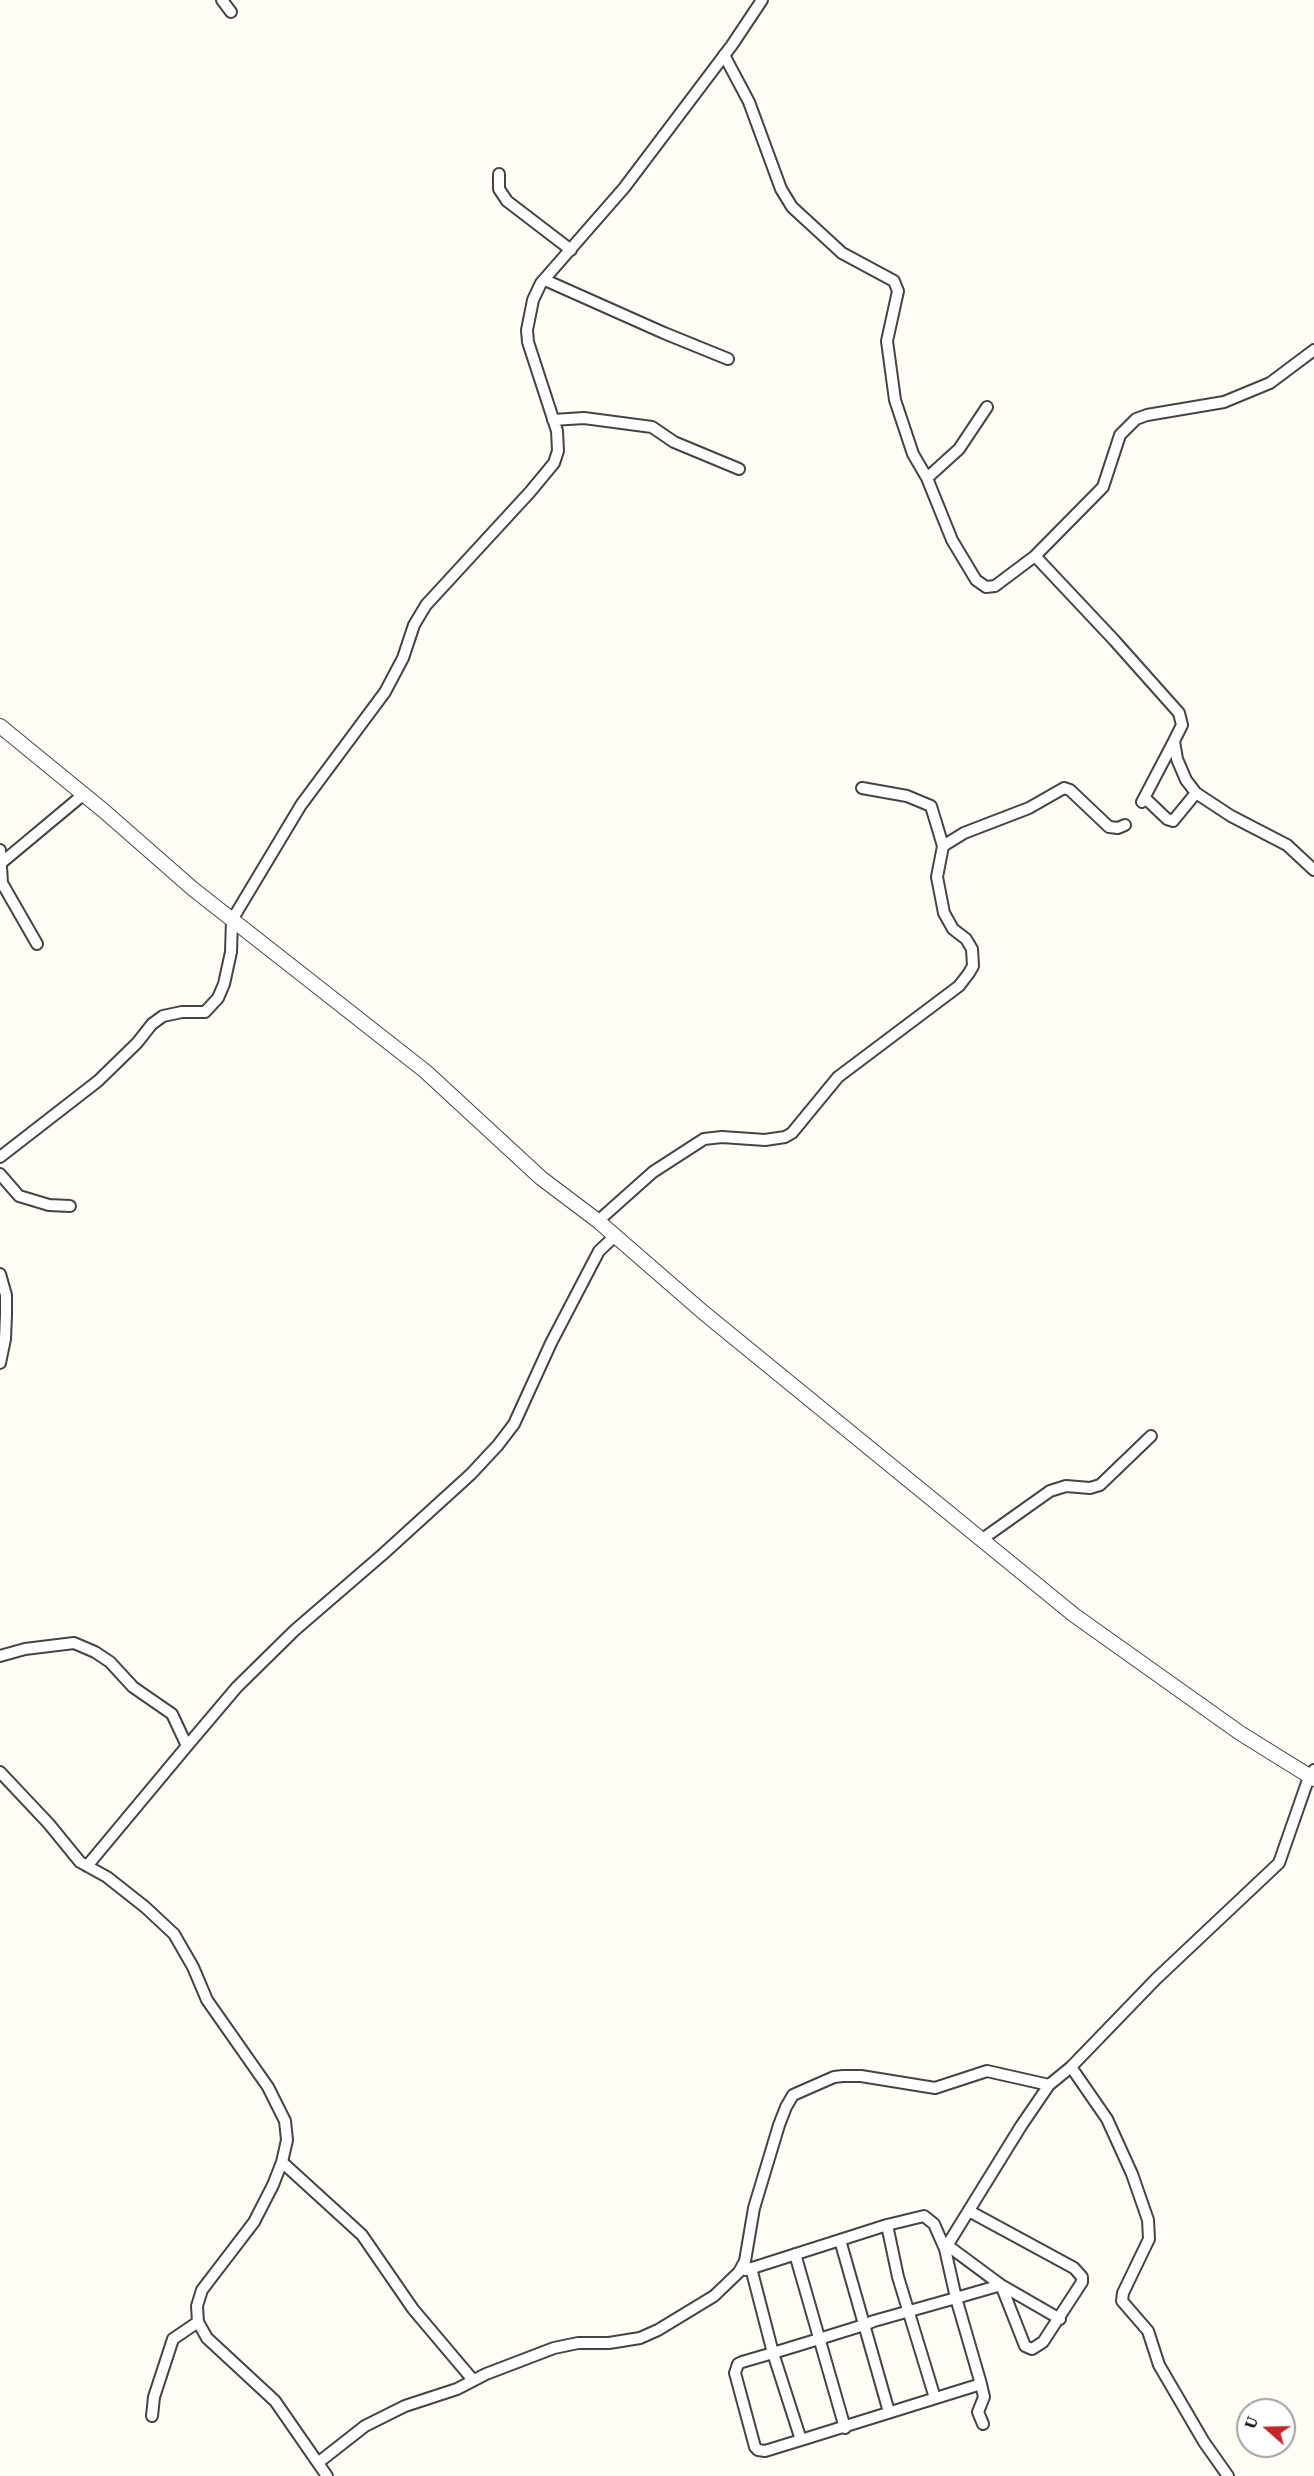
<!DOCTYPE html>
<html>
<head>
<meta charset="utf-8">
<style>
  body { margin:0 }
  #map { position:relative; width:1314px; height:2476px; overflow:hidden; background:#fffdf5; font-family:"Source Serif 4",serif }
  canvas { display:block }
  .north { position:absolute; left:1236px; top:2398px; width:60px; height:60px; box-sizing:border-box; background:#fff; border:2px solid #a0a0a0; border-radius:50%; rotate:290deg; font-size:16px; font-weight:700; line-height:24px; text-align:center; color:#111 }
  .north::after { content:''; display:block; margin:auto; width:21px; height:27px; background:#c4262e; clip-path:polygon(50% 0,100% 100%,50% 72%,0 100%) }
</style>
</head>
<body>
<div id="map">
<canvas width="1314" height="2476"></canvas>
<div class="north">U</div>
</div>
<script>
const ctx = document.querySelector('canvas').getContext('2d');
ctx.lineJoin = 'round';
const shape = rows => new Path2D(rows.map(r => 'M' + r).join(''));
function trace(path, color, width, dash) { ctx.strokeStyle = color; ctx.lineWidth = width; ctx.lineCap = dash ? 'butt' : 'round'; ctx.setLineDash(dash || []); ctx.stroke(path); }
const minor = shape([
  [222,0,231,12],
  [724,55,749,102,781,189,792,207,842,253,894,281,898,291,887,341,895,400,913,454,927,478,952,540,976,580,986,587,995,586,1035,556,1114,640,1179,713,1182,725,1174,741,1177,759,1186,780,1196,793,1231,816,1287,845,1314,870],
  [499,174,499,189,507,201,571,250],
  [545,280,664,333,728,359],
  [553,420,584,418,652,427,674,442,739,469],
  [927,478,959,449,987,407],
  [1035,556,1103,487,1120,435,1136,419,1147,415,1224,402,1270,383,1314,350],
  [1145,798,1167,819,1173,821,1196,793],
  [1142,802,1174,741],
  [943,846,964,833,1029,808,1064,788,1070,790,1109,827,1118,828,1125,825],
  [0,850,2,883,37,944],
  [0,864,84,794],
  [0,1157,98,1081,137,1043,152,1024,163,1016,182,1012,205,1012,218,998,224,984,231,952,232,920,301,805,385,692,403,658,414,625,426,605,530,492,554,463,558,451,557,431,528,342,527,330,533,300,541,283,624,188,732,45,762,0],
  [0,1174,19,1196,49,1205,70,1206],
  [598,1221,653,1172,704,1139,722,1137,765,1140,785,1137,792,1133,838,1077,959,986,969,973,973,966,972,949,966,939,953,929,944,913,937,877,943,846,931,806,907,796,862,788],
  [0,1274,6,1295,6,1315,5,1339,0,1363],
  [981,1540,1050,1491,1066,1486,1090,1488,1100,1485,1151,1436],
  [0,1656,25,1649,74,1643,95,1652,110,1662,133,1687,172,1714,187,1746,237,1687,295,1630,382,1555,471,1474,498,1445,514,1424,551,1343,599,1251,615,1236],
  [0,1772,49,1824,80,1862,107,1877,145,1907,174,1934,193,1967,207,2000,268,2087,285,2121,287,2140,282,2162,273,2185,254,2222,202,2290,197,2306,198,2322,207,2338,275,2401,327,2476],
  [87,1866,187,1746],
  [1071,2067,1107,2119,1132,2174,1148,2220,1149,2239,1123,2293,1122,2301,1148,2331,1159,2365,1204,2442,1228,2476],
  [282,2162,362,2235,413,2309,473,2380],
  [969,2211,1074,2268,1082,2277,1082,2282,1043,2342,1032,2349,1025,2346,1001,2285],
  [887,2225,898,2277,935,2398],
  [840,2240,889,2412],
  [947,2245,1001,2285,1060,2319],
  [945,2249,1021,2126,1049,2085],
  [795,2254,845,2428],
  [751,2268,773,2353,801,2440,981,2384,956,2298,874,2321,864,2325,819,2339,773,2353,742,2362,738,2364,735,2373,755,2447,758,2450,765,2451,801,2440],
  [746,2270,887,2225,924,2216,934,2224,945,2249,956,2298,1001,2285],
  [981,2384,984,2397,978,2412,983,2424],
  [152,2416,154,2397,173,2339,198,2322],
  [319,2462,365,2426,405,2406,457,2389,486,2374,554,2348,578,2343,609,2343,640,2338,658,2330,714,2296,739,2272,745,2261,754,2208,779,2125,786,2107,793,2095,834,2077,843,2076,861,2076,935,2088,987,2071,1049,2085,1071,2067,1156,1979,1279,1863,1309,1777,1314,1770]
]);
const tertiary = shape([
  [0,726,104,811,193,889,425,1071,541,1178,598,1221,704,1313,1074,1615,1240,1733,1314,1779]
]);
trace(minor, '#444', 14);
trace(tertiary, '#444', 16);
trace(minor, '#fff', 10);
trace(tertiary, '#fff', 14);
</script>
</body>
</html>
